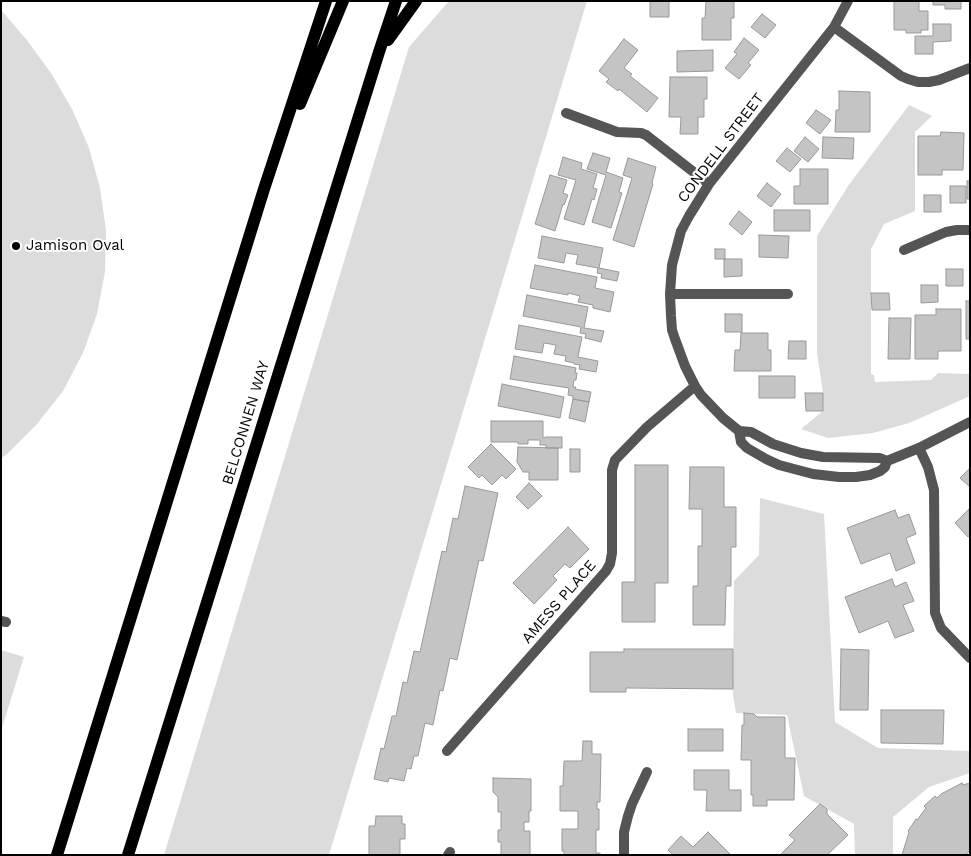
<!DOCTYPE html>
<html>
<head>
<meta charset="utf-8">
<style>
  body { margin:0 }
  #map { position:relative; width:971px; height:856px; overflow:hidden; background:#fff; font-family:"Work Sans",sans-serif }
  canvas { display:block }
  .frame { position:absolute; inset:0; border:2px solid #000; pointer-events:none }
</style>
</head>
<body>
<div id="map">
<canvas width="971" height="856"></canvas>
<div class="frame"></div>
</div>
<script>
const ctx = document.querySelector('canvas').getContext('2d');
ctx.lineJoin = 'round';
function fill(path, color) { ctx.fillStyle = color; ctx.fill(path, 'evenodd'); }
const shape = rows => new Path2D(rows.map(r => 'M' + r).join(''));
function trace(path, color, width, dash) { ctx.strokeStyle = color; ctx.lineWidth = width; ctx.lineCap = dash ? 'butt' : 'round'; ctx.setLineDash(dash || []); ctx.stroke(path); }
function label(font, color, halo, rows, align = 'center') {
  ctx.font = font + ' "Work Sans",sans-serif'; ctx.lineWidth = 4; ctx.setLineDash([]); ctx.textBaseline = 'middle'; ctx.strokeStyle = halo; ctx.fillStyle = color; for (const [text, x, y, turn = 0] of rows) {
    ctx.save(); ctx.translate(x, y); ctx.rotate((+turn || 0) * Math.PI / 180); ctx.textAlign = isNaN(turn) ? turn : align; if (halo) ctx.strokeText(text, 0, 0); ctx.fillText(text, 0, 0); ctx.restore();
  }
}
const green = shape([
  [449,1,587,1,329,855,164,855,409,47],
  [1,10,26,39,51,73,72,109,89,148,100,188,106,230,105,272,97,314,83,353,63,391,37,424,7,454,1,458],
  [909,105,932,116,915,132,915,211,884,224,871,249,871,374,874,375,875,382,931,380,938,373,970,374,970,396,909,423,873,433,828,438,801,429,823,411,823,393,817,353,817,236,848,186],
  [760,498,824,514,835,722,878,748,970,751,970,773,929,787,893,817,893,855,855,855,854,824,804,796,787,715,736,713,733,695,734,581,759,555],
  [1,650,24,657,1,731]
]);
const building = shape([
  [650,1,669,1,669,17,650,17,650,1],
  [706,1,734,1,734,18,731,18,731,40,702,40,702,18,705,18,706,1],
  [894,1,919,1,919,11,928,11,928,30,921,30,921,33,906,33,906,30,894,30,894,1],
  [933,1,961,1,961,9,945,9,945,5,933,5,933,1],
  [762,14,776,25,765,38,751,27,762,14],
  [933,24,951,24,951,41,933,42,933,54,915,54,915,36,933,36,933,24],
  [744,38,759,50,748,63,751,65,739,79,725,68,737,54,734,52,744,38],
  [624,39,638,50,624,68,632,74,630,76,658,98,647,112,619,89,618,91,606,82,609,79,599,71,624,39],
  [713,50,713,71,677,72,677,51,713,50],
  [670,77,707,77,707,99,704,99,704,117,698,117,698,134,680,134,681,117,669,117,670,77],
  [839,91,870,92,870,132,835,132,836,110,839,110,839,91],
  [816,110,831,120,820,134,806,123,816,110],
  [941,132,964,133,963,170,942,170,942,175,918,175,918,136,940,136,941,132],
  [805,137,819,149,808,162,794,151,805,137],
  [823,137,854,138,853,159,822,158,823,137],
  [787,148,801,159,790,172,776,161,787,148],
  [593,153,610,158,606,172,623,178,619,192,622,193,611,228,592,222,606,175,587,169,593,153],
  [563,157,582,163,581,169,597,174,593,188,597,189,594,200,592,199,584,225,564,219,576,180,558,175,563,157],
  [628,158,656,167,652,183,653,184,634,247,613,240,632,178,623,175,628,158],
  [800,169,828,169,828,204,794,204,794,186,800,186,800,169],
  [550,175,567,180,563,193,568,195,564,205,563,204,555,231,535,224,550,175],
  [967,181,970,181,970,199,967,199,967,181],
  [767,183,781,194,771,207,757,196,767,183],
  [950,186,966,186,966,203,950,203,950,186],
  [924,195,941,195,941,212,924,212,924,195],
  [774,210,810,210,810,231,774,231,774,210],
  [739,211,752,222,742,235,729,224,739,211],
  [759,235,789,236,788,258,759,257,759,235],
  [542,236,603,248,599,268,619,272,617,281,601,278,602,274,597,273,598,268,576,264,578,255,566,253,564,263,538,258,542,236],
  [715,249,725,249,725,259,715,259,715,249],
  [724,259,742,259,742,276,724,277,724,259],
  [535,265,597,277,595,288,614,292,610,312,593,308,593,305,578,302,580,296,568,293,568,295,530,288,535,265],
  [946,269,963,269,963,286,946,286,946,269],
  [921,285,938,285,938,302,921,303,921,285],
  [871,293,889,293,890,310,872,310,871,293],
  [527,295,588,307,584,328,604,331,601,342,585,338,586,334,580,333,581,327,523,316,527,295],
  [966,301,970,301,970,339,966,339,966,301],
  [936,309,961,309,961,351,938,351,938,359,915,359,915,315,936,315,936,309],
  [725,314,742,314,742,333,768,333,768,350,771,350,771,371,734,371,735,350,740,350,741,332,725,332,725,314],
  [889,318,911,318,910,359,888,359,889,318],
  [519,325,582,337,578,357,598,361,596,372,579,369,580,365,574,364,574,363,565,361,566,356,554,354,556,345,544,343,542,353,515,349,519,325],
  [789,341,806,341,806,359,788,359,789,341],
  [514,356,576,368,575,373,577,373,576,380,574,380,573,387,576,387,575,389,591,392,589,402,573,399,573,396,568,395,569,388,510,379,514,356],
  [759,376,795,376,795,398,759,398,759,376],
  [502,384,564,397,560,418,498,406,502,384],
  [805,393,823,393,823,411,806,411,805,393],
  [573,399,589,402,585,422,569,418,573,399],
  [491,421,543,421,543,438,545,438,545,437,562,437,562,448,546,448,546,445,540,445,540,440,528,440,528,444,518,444,518,442,491,442,491,421],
  [491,444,516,469,506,479,502,475,492,485,482,475,479,478,468,467,491,444],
  [518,447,558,448,558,480,529,480,529,472,523,472,517,462,518,447],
  [570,449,580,449,580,472,570,472,570,449],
  [635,465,668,465,668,583,655,583,655,622,622,622,622,582,635,582,635,465],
  [690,467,724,467,724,507,736,507,736,547,731,547,731,586,726,586,725,625,693,625,693,586,698,586,698,546,702,546,702,509,689,509,690,467],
  [970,468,970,487,960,478,970,468],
  [529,483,542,496,528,509,516,497,529,483],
  [465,486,498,493,483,561,479,560,457,660,450,658,443,691,440,690,433,725,425,723,418,756,414,756,411,769,407,768,404,781,389,778,388,782,374,779,381,748,384,749,392,716,396,716,403,682,407,683,414,651,420,652,442,551,446,552,453,518,458,519,465,486],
  [969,509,970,536,968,537,955,523,969,509],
  [895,510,898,518,909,514,916,534,906,538,915,563,896,571,890,553,861,564,847,528,895,510],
  [568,527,589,549,570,568,565,564,553,576,557,580,534,604,513,583,568,527],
  [892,579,895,587,906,582,914,601,903,605,914,631,895,638,888,621,859,633,845,597,892,579],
  [624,649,733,649,733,689,626,688,626,692,590,692,590,652,624,652,624,649],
  [841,649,869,650,868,710,840,710,841,649],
  [881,710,944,710,943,744,881,743,881,710],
  [744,713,754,714,757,717,785,717,785,758,795,758,794,800,767,800,767,806,753,806,753,795,751,795,751,760,741,760,742,725,744,725,744,713],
  [688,729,723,729,723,751,688,751,688,729],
  [583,741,592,741,592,754,601,754,600,802,597,802,597,809,599,809,599,830,596,830,596,853,600,853,600,855,564,855,564,851,562,851,562,829,578,829,578,811,560,811,560,786,563,786,564,761,582,761,583,741],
  [694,770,729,770,729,790,741,790,741,811,706,811,707,790,694,790,694,770],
  [493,778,531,779,531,811,529,811,529,822,524,822,524,831,530,831,530,855,501,855,501,842,498,842,498,830,501,830,501,812,498,812,498,797,493,792,493,778],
  [962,783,963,785,970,783,970,850,966,855,902,855,909,832,908,831,916,819,917,820,926,808,924,806,935,796,937,798,941,794,962,783],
  [820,804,827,809,827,814,848,835,827,855,780,855,795,840,789,835,820,804],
  [376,816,402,816,402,824,405,824,405,839,400,839,400,855,369,855,369,826,375,826,376,816],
  [708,832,731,855,673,855,668,850,681,836,693,847,708,832]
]);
const street = shape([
  [848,1,834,27,709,184,689,216,681,231,672,265,670,294,671,316,672,330,675,339,685,366,695,386,701,395,723,418,739,431,751,432,773,444,801,453,823,457,880,458,887,461],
  [834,27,901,76,908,79,918,82,929,82,939,80,970,68],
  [566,113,617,132,641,133,646,135,709,184],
  [904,250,946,232,957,230,970,230],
  [670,294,788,294],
  [739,431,741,442,747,448,766,459,779,465,813,474,839,477,856,477,870,475,880,471,885,467,887,461,919,448,970,422],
  [919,448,928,467,934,490,935,613,941,628,970,658],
  [1,621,6,622],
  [447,751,606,571,610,564,612,553,612,470,615,460,647,427,695,386],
  [448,855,450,852],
  [624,855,624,832,628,816,632,804,647,772]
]);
const primary = shape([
  [388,40,416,1],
  [300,104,343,1],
  [57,855,264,189,326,1],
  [128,855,379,52,396,1]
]);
const markers = [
  [16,246,5,"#000"]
];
const streetNames = [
  ["CONDELL STREET",721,148,-53],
  ["BELCONNEN WAY",246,423,-73],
  ["AMESS PLACE",559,602,-49]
];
const poiNames = [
  ["Jamison Oval",26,246]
];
fill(green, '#dcdcdc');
fill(building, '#c4c4c4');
trace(building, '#999', 1);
trace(street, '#555', 10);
trace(primary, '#000', 12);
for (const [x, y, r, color] of markers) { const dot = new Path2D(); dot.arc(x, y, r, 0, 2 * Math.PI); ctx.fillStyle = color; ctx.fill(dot); trace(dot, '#fff', 2); }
label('15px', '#000', '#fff', streetNames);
label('15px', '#000', '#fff', poiNames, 'left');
</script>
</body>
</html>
